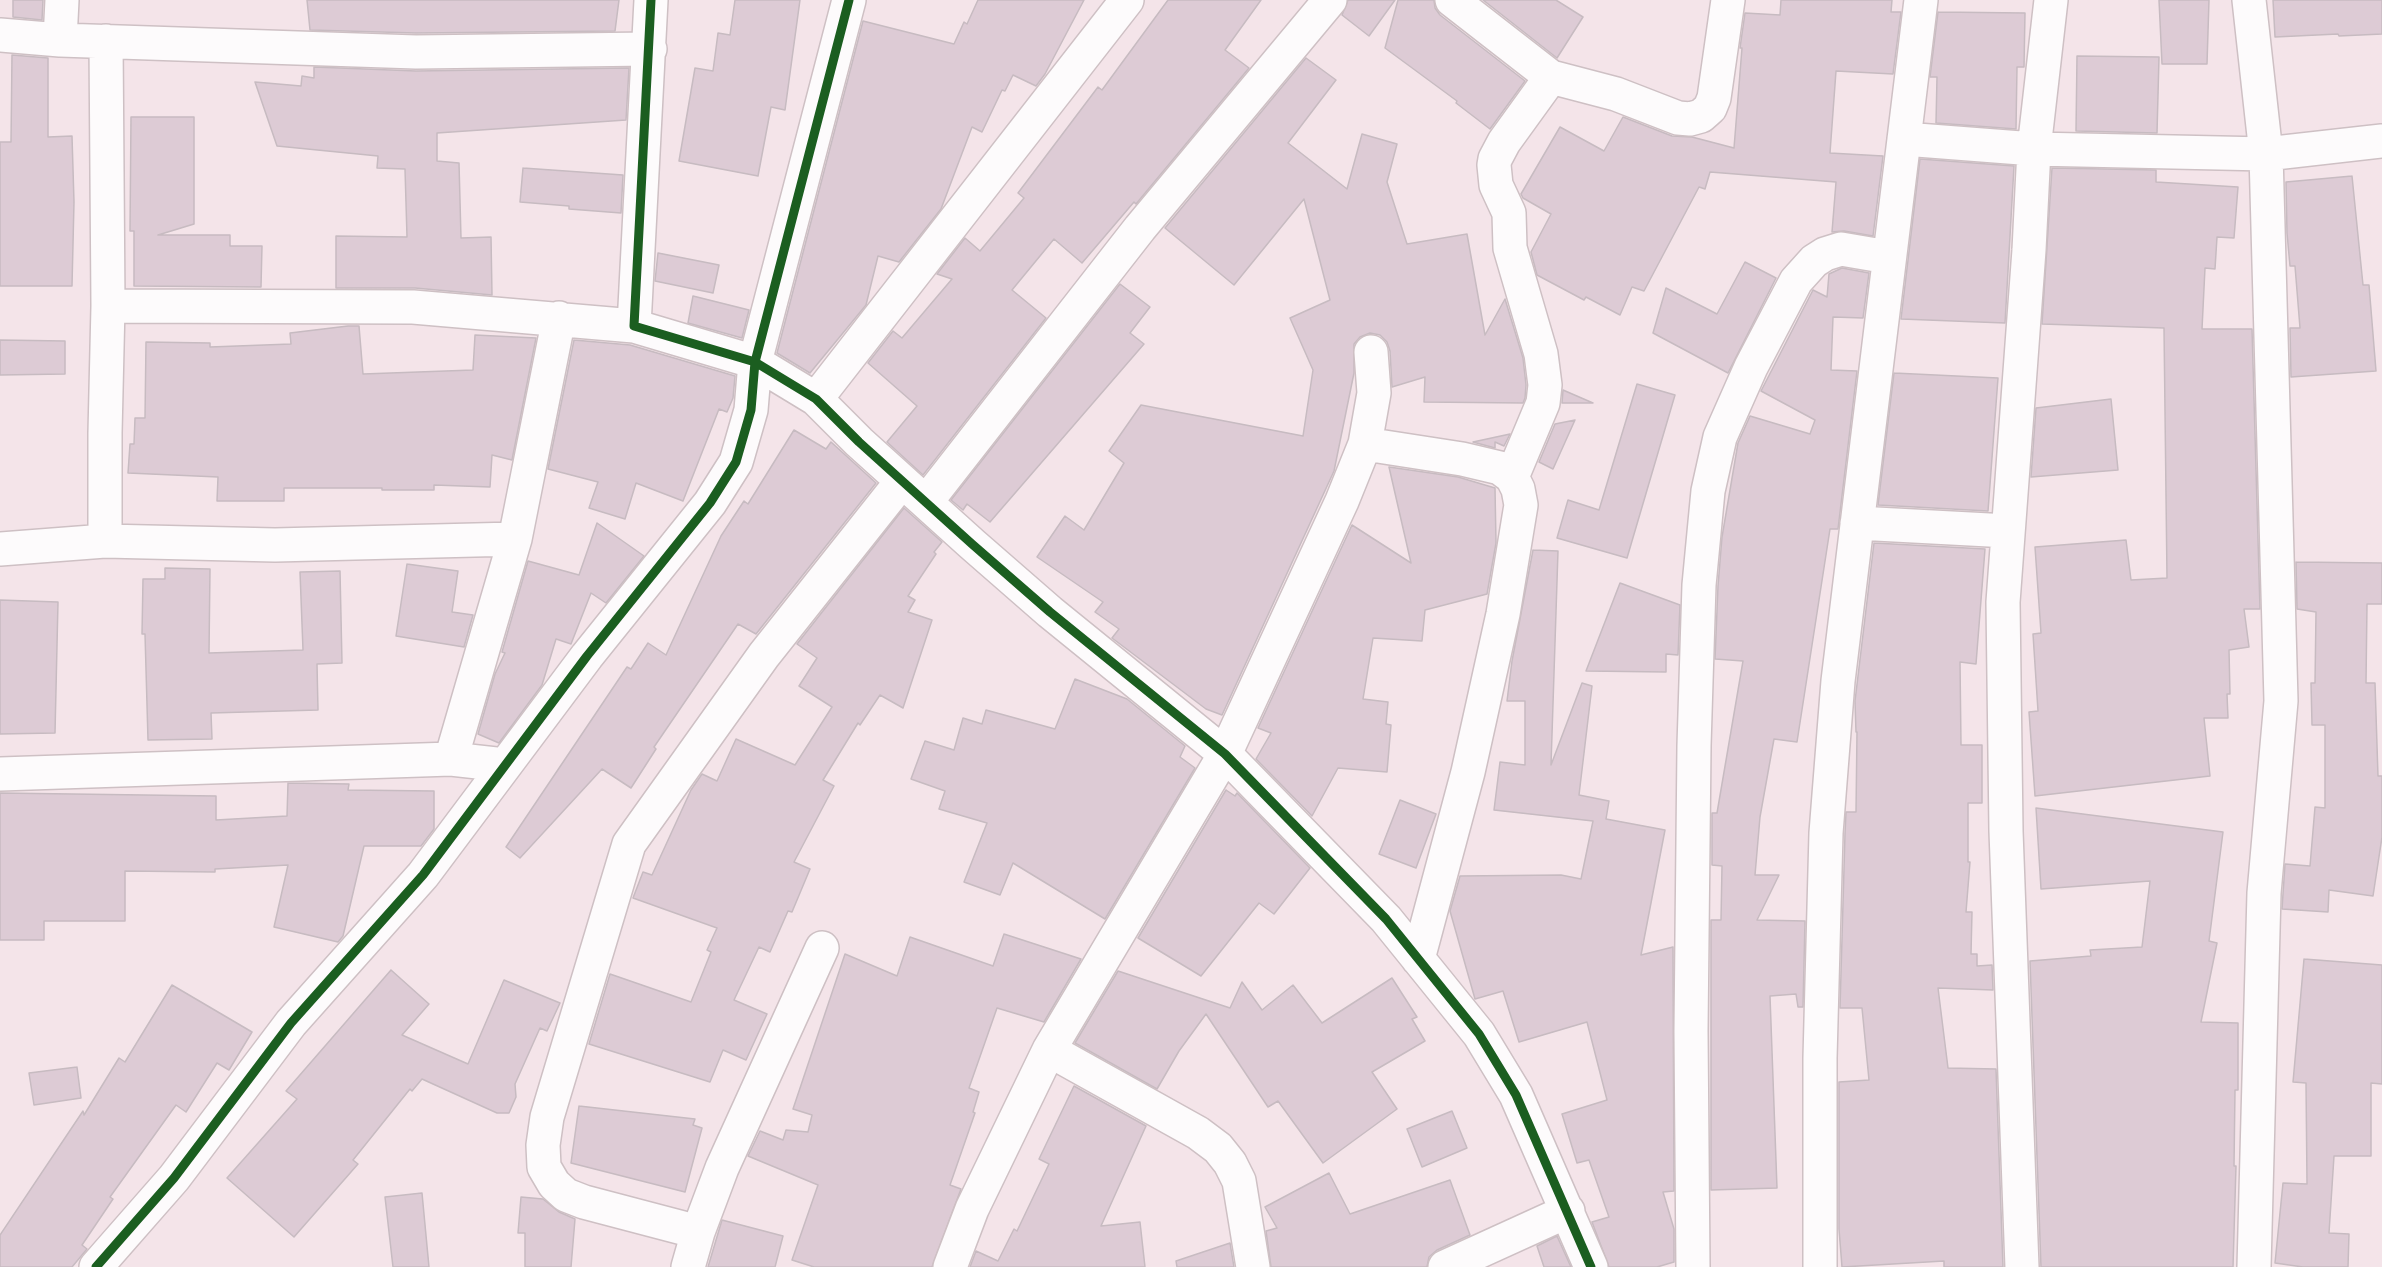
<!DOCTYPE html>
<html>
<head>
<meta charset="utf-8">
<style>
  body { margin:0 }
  canvas { display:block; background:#f4e4e9 }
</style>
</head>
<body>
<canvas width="2382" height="1267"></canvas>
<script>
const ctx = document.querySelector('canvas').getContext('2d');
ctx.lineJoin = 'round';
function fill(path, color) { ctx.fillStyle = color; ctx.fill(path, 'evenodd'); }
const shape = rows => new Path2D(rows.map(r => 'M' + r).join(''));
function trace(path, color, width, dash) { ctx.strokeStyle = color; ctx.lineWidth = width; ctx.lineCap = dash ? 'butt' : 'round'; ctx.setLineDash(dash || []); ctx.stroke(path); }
const building = shape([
  [13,0,43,0,42,20,13,17,13,0],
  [307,0,619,0,615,31,416,33,310,30,307,0],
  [735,0,800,0,785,110,771,107,758,176,679,161,695,68,713,71,718,33,730,35,735,0],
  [978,0,1084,0,1045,74,1036,86,1013,75,1005,91,1002,90,982,132,972,127,941,209,899,262,878,256,866,305,810,373,777,353,863,21,954,44,964,22,967,24,978,0],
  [1168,0,1261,0,1225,50,1249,68,1136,204,1134,202,1082,263,1054,239,1012,290,1046,318,923,475,887,442,917,406,868,363,893,331,902,338,952,279,937,274,965,238,980,251,1024,198,1018,193,1098,87,1102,90,1168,0],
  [1348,0,1395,0,1369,36,1342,15,1348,0],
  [1398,0,1434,0,1435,8,1440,15,1525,81,1490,129,1456,103,1457,101,1385,48,1398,0],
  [1483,0,1556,0,1583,17,1557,58,1483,0],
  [1781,0,1892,0,1891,12,1901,12,1893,74,1836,71,1830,153,1883,156,1873,236,1844,231,1832,232,1836,182,1710,172,1705,189,1699,187,1644,291,1632,287,1620,315,1586,297,1584,300,1537,275,1531,252,1551,214,1523,198,1521,194,1560,127,1604,151,1623,117,1672,136,1692,137,1734,148,1742,48,1740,48,1745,13,1780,15,1781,0],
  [2159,0,2209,0,2207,64,2162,64,2159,0],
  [2273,0,2382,0,2382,34,2339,36,2338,34,2275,37,2273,0],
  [1938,12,2025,13,2024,67,2017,67,2016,129,1936,123,1937,77,1930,77,1938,12],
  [12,55,48,58,48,137,72,136,74,202,72,286,0,286,0,142,11,142,12,55],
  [2077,56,2159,57,2157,133,2076,131,2077,56],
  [1306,58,1336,80,1288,143,1347,189,1362,134,1397,144,1387,182,1407,244,1467,234,1485,335,1505,299,1523,358,1526,385,1525,398,1523,403,1424,402,1425,377,1392,387,1390,351,1387,342,1380,335,1370,333,1360,337,1354,344,1354,373,1334,471,1222,715,1206,709,1112,638,1119,629,1095,612,1103,602,1037,557,1065,516,1084,530,1124,463,1109,451,1141,405,1303,436,1313,370,1290,318,1330,300,1304,199,1234,285,1165,228,1306,58],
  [314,67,416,71,629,68,626,120,437,133,437,161,459,163,461,238,491,237,492,295,415,288,336,288,336,236,407,237,405,169,377,168,378,156,277,146,255,82,301,86,302,76,314,78,314,67],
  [131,117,194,117,194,224,158,235,230,235,230,246,262,246,261,287,134,286,134,231,130,231,131,117],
  [1920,159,2014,166,2005,323,1901,319,1920,159],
  [523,168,623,175,621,213,569,209,569,206,520,202,523,168],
  [2052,168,2156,170,2156,182,2238,187,2234,238,2217,237,2215,269,2205,268,2202,329,2252,329,2260,609,2244,609,2249,647,2229,650,2230,694,2227,694,2228,718,2204,718,2210,776,2035,796,2029,712,2038,711,2033,634,2041,633,2035,547,2126,540,2131,580,2167,578,2164,328,2042,324,2052,168],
  [2352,176,2363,285,2369,285,2376,371,2291,377,2290,328,2300,328,2295,266,2290,266,2287,233,2286,182,2352,176],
  [658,253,719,265,713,293,655,281,658,253],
  [1745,262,1776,278,1728,373,1653,333,1666,288,1717,314,1745,262],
  [1842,268,1869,273,1863,318,1833,317,1831,370,1857,371,1838,529,1830,529,1797,742,1774,739,1760,817,1755,875,1779,875,1757,920,1805,921,1803,1007,1798,1007,1796,994,1770,996,1777,1188,1711,1190,1711,920,1721,920,1722,866,1712,865,1712,813,1717,813,1743,661,1715,659,1718,586,1722,537,1738,443,1750,416,1810,434,1815,420,1761,391,1812,292,1813,290,1827,297,1829,274,1842,268],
  [1120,284,1150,307,1130,333,1144,344,990,522,967,504,963,510,951,500,1120,284],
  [693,296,749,310,742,338,688,323,693,296],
  [348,326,359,326,363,374,473,370,475,335,536,338,512,460,492,455,490,487,434,485,434,490,382,490,382,488,284,488,284,501,217,501,218,477,128,473,130,444,134,444,135,418,145,418,146,342,210,343,210,347,291,344,290,333,348,326],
  [0,340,65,341,65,374,0,375,0,340],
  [574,340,630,345,735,376,733,398,727,412,719,409,683,501,636,483,625,519,589,508,598,482,548,469,574,340],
  [1894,373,1998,378,1988,511,1878,505,1894,373],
  [1637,384,1675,395,1627,558,1557,538,1568,500,1599,510,1637,384],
  [1563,390,1593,403,1562,403,1563,390],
  [2111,399,2118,470,2031,477,2036,408,2111,399],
  [1575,420,1553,469,1539,462,1555,424,1575,420],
  [794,430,826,449,831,442,876,483,756,634,738,624,654,747,656,749,631,788,602,769,520,858,506,847,627,667,631,669,648,643,666,655,721,536,744,501,748,504,794,430],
  [1510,434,1504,446,1495,442,1495,448,1473,442,1510,434],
  [1389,467,1458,477,1495,488,1496,543,1487,594,1425,610,1422,641,1373,638,1363,699,1388,702,1386,724,1391,725,1387,772,1338,768,1312,816,1256,759,1271,733,1258,728,1352,525,1411,563,1389,467],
  [904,508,942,542,934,552,936,554,908,596,915,600,908,612,932,620,903,708,880,695,860,725,858,723,823,780,834,786,794,862,810,869,792,912,788,911,770,952,759,947,734,1000,767,1014,746,1060,723,1050,710,1082,589,1044,610,974,691,1002,711,952,707,950,717,928,633,898,643,872,652,875,691,790,702,774,717,781,736,739,795,765,832,707,799,686,817,658,797,644,904,508],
  [597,523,644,556,606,603,591,593,571,644,556,639,542,685,499,743,478,734,495,674,505,653,502,652,528,561,579,575,597,523],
  [1874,543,1985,549,1976,664,1960,662,1961,745,1982,745,1982,803,1968,803,1968,862,1970,862,1966,912,1972,912,1971,954,1977,954,1977,966,1992,965,1993,990,1938,988,1948,1068,1996,1069,2003,1267,1944,1267,1944,1261,1842,1267,1839,1229,1839,1082,1869,1080,1862,1008,1840,1008,1845,834,1846,812,1856,812,1857,732,1856,732,1855,701,1874,543],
  [1533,550,1558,551,1551,765,1582,683,1592,686,1579,795,1609,801,1606,819,1665,830,1641,955,1673,947,1674,1191,1663,1192,1674,1229,1674,1262,1657,1267,1609,1267,1592,1222,1609,1217,1589,1160,1577,1163,1562,1114,1607,1100,1587,1022,1519,1042,1503,991,1475,999,1450,911,1460,876,1561,875,1581,879,1593,821,1494,810,1500,762,1525,765,1525,701,1507,701,1512,661,1533,550],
  [2296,562,2382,563,2382,604,2367,604,2366,683,2375,683,2378,776,2382,776,2382,837,2373,896,2329,890,2328,912,2282,909,2285,864,2310,866,2315,807,2325,808,2325,725,2312,725,2311,683,2315,683,2316,612,2297,609,2296,562],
  [407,564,458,571,452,612,473,615,464,647,396,636,407,564],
  [165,568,210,569,209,653,303,650,300,572,340,571,342,663,317,664,318,710,211,713,212,739,148,740,145,634,142,634,143,579,165,579,165,568],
  [1620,583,1680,605,1678,655,1666,654,1666,672,1586,671,1620,583],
  [0,600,58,602,55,733,0,734,0,600],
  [1075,679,1127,699,1185,746,1180,757,1195,768,1105,919,1013,863,1000,895,964,882,987,823,939,809,945,791,911,779,925,741,954,750,963,718,982,724,986,710,1055,729,1075,679],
  [288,783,349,784,348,790,434,791,434,829,421,846,364,846,343,936,338,942,274,927,288,865,215,869,215,872,125,871,125,921,44,921,44,940,0,940,0,793,216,796,216,820,287,816,288,783],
  [1226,790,1235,796,1237,793,1310,868,1274,914,1259,903,1201,976,1138,938,1226,790],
  [1400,800,1436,814,1416,868,1379,854,1400,800],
  [2036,808,2223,832,2209,941,2217,943,2201,1022,2238,1023,2238,1090,2235,1090,2234,1166,2236,1166,2233,1267,2041,1267,2030,961,2091,956,2090,950,2142,947,2150,881,2041,889,2036,808],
  [1004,934,1081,959,1044,1022,997,1008,969,1088,979,1092,973,1112,975,1113,950,1185,961,1189,932,1267,814,1267,792,1260,818,1185,748,1156,760,1131,783,1140,786,1130,808,1132,812,1115,793,1109,845,954,897,976,910,937,993,966,1004,934],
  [2304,959,2382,965,2382,1084,2371,1083,2371,1156,2334,1156,2329,1233,2349,1234,2348,1267,2303,1267,2275,1263,2283,1183,2307,1184,2306,1083,2293,1082,2304,959],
  [391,970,429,1004,402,1035,468,1064,504,980,560,1003,547,1031,540,1028,515,1084,516,1097,509,1113,497,1113,422,1079,412,1091,410,1089,353,1160,358,1164,294,1237,227,1178,297,1099,286,1091,391,970],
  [1118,971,1230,1008,1242,982,1262,1010,1293,985,1322,1023,1392,978,1417,1017,1412,1019,1425,1041,1372,1072,1397,1109,1323,1163,1278,1101,1268,1107,1206,1014,1179,1051,1157,1089,1075,1043,1118,971],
  [172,985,252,1032,229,1070,217,1063,186,1112,176,1105,110,1197,113,1199,82,1245,87,1249,72,1267,0,1267,0,1235,83,1111,84,1115,119,1058,125,1062,172,985],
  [77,1067,81,1098,34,1105,29,1073,77,1067],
  [1074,1086,1146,1126,1101,1226,1140,1222,1145,1267,970,1267,976,1251,998,1261,1014,1229,1017,1231,1049,1164,1039,1159,1074,1086],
  [579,1106,695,1119,693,1125,702,1128,685,1192,571,1163,579,1106],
  [1452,1111,1467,1148,1422,1167,1407,1129,1452,1111],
  [1329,1173,1350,1214,1450,1180,1470,1235,1437,1250,1429,1257,1427,1267,1271,1267,1266,1231,1277,1228,1265,1207,1329,1173],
  [422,1193,429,1267,393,1267,385,1197,422,1193],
  [521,1197,543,1199,559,1212,575,1219,571,1267,525,1267,525,1233,518,1233,521,1197],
  [722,1220,783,1236,775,1267,708,1267,722,1220],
  [1557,1236,1571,1267,1544,1267,1537,1246,1557,1236],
  [1230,1243,1234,1267,1177,1267,1176,1261,1230,1243]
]);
const street = shape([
  [651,0,634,326,755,362,816,399,859,442,972,544,1050,612,1225,754,1386,919,1479,1034,1516,1095,1591,1267],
  [1452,0,1551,77,1616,94,1678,118,1690,119,1701,116,1710,108,1714,98,1728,0],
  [2249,0,2266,154,2281,701,2264,893,2254,1267],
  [0,35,60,40,416,52,650,49],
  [60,40,62,0],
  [1904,139,2034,149,2266,154,2382,141],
  [108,306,413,307,634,326],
  [816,399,1127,0],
  [1365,444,1462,459,1500,468,1512,477,1518,489,1521,505,1503,614,1468,772,1418,959],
  [1512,477,1543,403,1545,385,1541,354,1510,248,1509,213,1496,185,1494,165,1495,159,1504,142,1551,77],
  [926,502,1140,228,1330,0],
  [1857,523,2008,531],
  [105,541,275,545,515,539],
  [0,549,105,541,105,433,108,306,106,41],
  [451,759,515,539,559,318],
  [0,774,451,759,505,765],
  [1049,1050,1198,1133,1218,1148,1230,1163,1239,1181,1253,1267],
  [698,1232,584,1202,566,1195,554,1184,544,1167,543,1145,547,1117,629,844,764,655,902,481],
  [96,1267,174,1178,291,1023,423,875,587,656,710,503,736,462,751,410,755,362,849,0],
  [688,1267,698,1232,722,1168,822,948],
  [950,1267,972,1209,1049,1050,1225,754,1342,501,1365,444,1374,393,1371,352],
  [1445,1267,1568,1211],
  [1693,1267,1691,1031,1694,746,1699,585,1708,491,1720,437,1751,367,1796,281,1814,261,1825,254,1841,249,1888,257],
  [1820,1267,1820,1058,1826,833,1838,681,1921,0],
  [2022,1267,2006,831,2003,602,2029,250,2034,149,2051,0]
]);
const cycleway = shape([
  [651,0,634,326,755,362,816,399,859,442,972,544,1050,612,1225,754,1386,919,1479,1034,1516,1095,1591,1267],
  [96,1267,174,1178,291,1023,423,875,587,656,710,503,736,462,751,410,755,362,849,0]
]);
fill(building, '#ddcbd5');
trace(building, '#c7bbc1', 1.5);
trace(street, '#cec0c4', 36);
trace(street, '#fdfbfc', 33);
trace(cycleway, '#1b5e20', 9);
</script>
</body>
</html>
